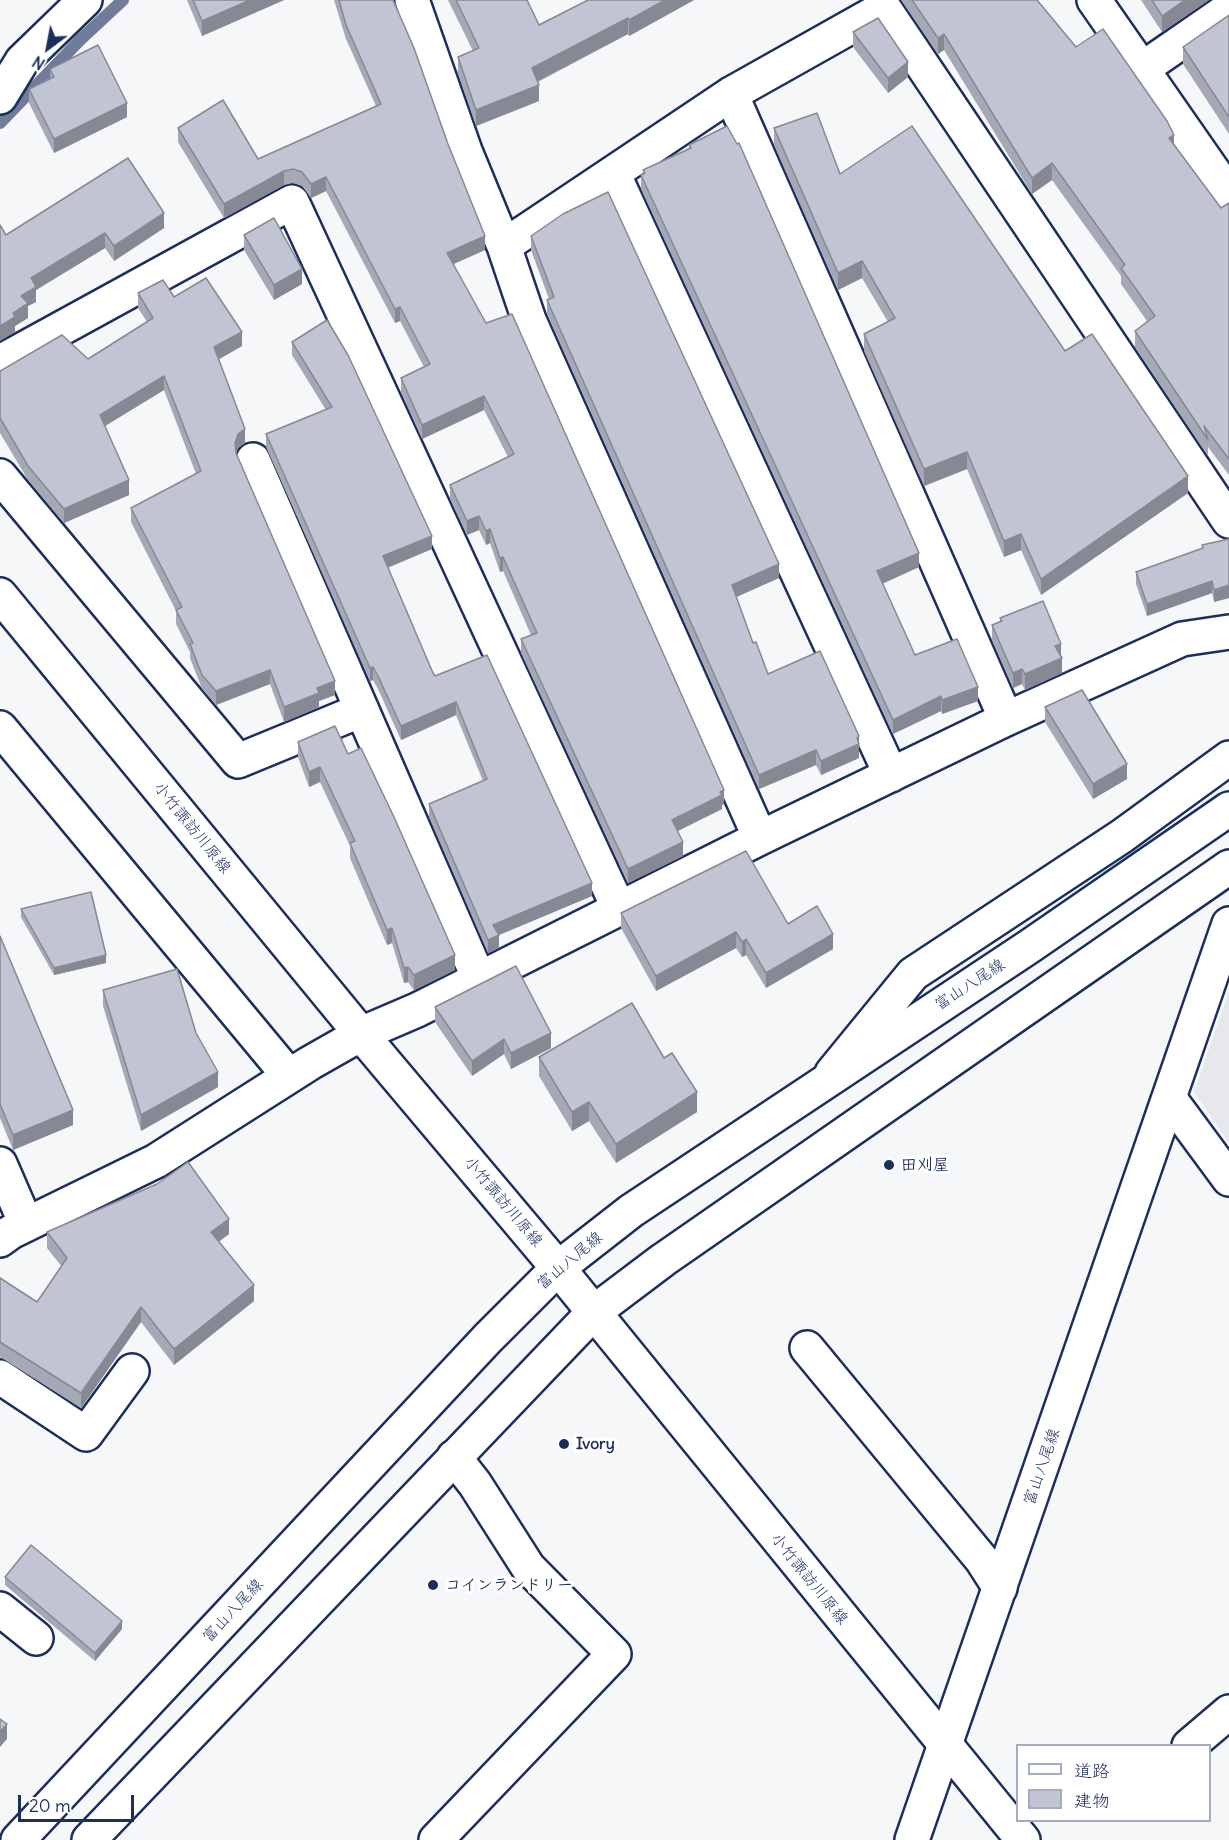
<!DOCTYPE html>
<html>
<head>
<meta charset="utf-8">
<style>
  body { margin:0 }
  #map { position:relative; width:1229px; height:1840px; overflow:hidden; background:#f6f7f9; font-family:Delius,"Klee One",sans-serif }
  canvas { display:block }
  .legend { position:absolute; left:1016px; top:1744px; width:195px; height:78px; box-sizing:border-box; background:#fff; border:2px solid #a4acbf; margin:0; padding:8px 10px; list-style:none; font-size:18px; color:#1b2f5e }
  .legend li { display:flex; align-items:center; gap:12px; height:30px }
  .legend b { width:30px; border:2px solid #a4acbf }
  .north { position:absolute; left:18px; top:18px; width:60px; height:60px; -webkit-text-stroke:4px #fff; paint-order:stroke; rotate:212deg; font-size:16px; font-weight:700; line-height:24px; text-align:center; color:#1b2f5e }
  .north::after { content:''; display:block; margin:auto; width:21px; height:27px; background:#1b2f5e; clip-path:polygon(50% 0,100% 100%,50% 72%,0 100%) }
  .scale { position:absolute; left:18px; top:1795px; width:116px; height:27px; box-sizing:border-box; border:3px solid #1b2f5e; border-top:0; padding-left:8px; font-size:18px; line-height:21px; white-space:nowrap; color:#1b2f5e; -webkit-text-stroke:4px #fff; paint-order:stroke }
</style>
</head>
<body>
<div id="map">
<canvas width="1229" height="1840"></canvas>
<ul class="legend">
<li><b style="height:8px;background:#fff"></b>道路</li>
<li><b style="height:16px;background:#c0c4d3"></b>建物</li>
</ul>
<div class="north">N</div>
<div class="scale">20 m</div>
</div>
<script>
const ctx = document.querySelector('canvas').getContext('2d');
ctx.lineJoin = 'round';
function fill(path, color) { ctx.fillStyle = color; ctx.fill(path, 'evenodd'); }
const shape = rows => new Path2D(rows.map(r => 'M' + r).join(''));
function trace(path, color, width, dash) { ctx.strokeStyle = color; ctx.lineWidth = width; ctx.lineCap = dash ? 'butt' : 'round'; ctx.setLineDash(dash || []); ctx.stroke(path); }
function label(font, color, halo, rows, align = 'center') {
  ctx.font = font + ' Delius,"Klee One",sans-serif'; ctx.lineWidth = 6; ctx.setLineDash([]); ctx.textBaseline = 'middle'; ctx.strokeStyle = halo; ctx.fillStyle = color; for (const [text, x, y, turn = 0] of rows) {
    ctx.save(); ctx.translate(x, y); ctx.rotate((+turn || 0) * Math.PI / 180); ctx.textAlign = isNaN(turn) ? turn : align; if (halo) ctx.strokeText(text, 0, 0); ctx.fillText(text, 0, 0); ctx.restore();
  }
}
const built = shape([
  [1229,991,1229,1143,1194,1092]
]);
const stream = shape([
  [0,123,80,40,123,0]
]);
const minor = shape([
  [412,0,465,151,504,246,529,320,760,838],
  [1094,0,1229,194],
  [1142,69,1229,9],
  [731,94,1006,719],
  [0,97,22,61,85,0],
  [613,173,891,775],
  [504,246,731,94,884,8,1229,521],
  [0,362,292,202,619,909],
  [253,460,479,979],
  [0,476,238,761,362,710],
  [0,728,289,1076],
  [832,1073,913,974,1122,836,1229,758],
  [1170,1099,1229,1179],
  [0,1164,26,1224],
  [0,1240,11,1232,156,1161,310,1063,361,1034,417,1010,760,838,1006,719,1182,639,1229,632],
  [807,1348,982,1560,1000,1588],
  [0,1377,86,1434,132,1371],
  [0,1609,36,1638],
  [1189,1746,1229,1712],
  [436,1840,614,1654,528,1567,475,1484,454,1457]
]);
const secondary = shape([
  [0,595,361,1034,558,1268,1023,1840]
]);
const primary = shape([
  [18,1840,488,1338,558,1268,631,1211,1030,946,1229,809],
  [89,1840,594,1312,663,1260,1229,867],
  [912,1840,1229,924]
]);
const wall = shape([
  [187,0,284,0,202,36],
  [334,0,393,0,485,250,453,264,724,804,722,805,722,809,677,831,683,856,628,883,521,653,521,639,531,635,503,571,500,572,490,543,486,545,479,530,467,535,450,499,450,485,508,457,484,410,422,439,401,392,401,378,424,367,400,321,395,323,326,191,311,198,302,186,293,183,284,185,224,218,178,142,178,128,258,159,376,106,346,39],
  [448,0,527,0,539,25,694,0,629,36,628,34,538,82,539,101,476,126,458,73,458,57,473,51],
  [901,0,1037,0,1076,47,1174,145,1221,208,1229,203,1229,475,1208,447,1208,456,1135,347,1135,331,1147,321,1121,284,1121,276,1052,180,1032,194,944,50,938,54],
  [1141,0,1209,0,1162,32],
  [1229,15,1229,134,1183,64,1183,47],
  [853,32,908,77,888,93,853,47],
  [50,69,127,117,54,153,29,103,29,89,50,79],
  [774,128,840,174,1065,351,1188,493,1041,595,1021,550,1004,557,967,469,924,486,864,351,864,334,888,322,862,278,838,290,774,145],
  [689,145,919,567,882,584,915,655,978,701,942,714,941,711,893,734,641,189,641,175,643,174,643,170,689,148],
  [164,228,114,261,105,248,36,290,36,302,28,306,28,318,15,326,15,332,6,235],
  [244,235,302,284,274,300,244,250],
  [531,236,779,578,736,597,753,643,768,674,859,736,859,758,821,775,816,765,759,789,547,314,547,300,549,299,531,250],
  [138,293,174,297,242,346,219,359,245,443,238,448,236,454,335,695,319,701,319,707,284,722,270,684,216,705,202,689,190,658,190,652,176,624,176,611,131,522,131,508,196,474,164,390,105,426,129,495,64,523,28,480,0,433,0,371,88,359,147,322,138,308],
  [292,342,432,549,388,568,433,673,435,676,487,655,592,896,499,935,499,948,488,953,429,817,429,804,483,781,456,715,401,740,378,689,373,680,370,681,266,447,266,434,326,410,292,355],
  [1229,539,1229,598,1214,602,1212,593,1147,616,1136,584,1136,572,1202,549,1202,545],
  [1000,618,1061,655,1062,673,1025,690,1022,684,1013,688,992,640,992,625,1000,621],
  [1045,707,1127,779,1093,799,1045,722],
  [298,742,348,754,455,970,414,990,408,982,404,983,392,943,387,945,350,858,350,846,320,782,309,787,298,757],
  [21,909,106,963,54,975,21,917],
  [621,913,788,924,833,949,766,988,746,955,742,957,736,948,656,991,621,928],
  [0,936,73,1125,13,1150,0,1118],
  [103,990,196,1033,218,1087,141,1131,103,1006],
  [435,1007,551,1048,511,1069,504,1054,472,1076,435,1022],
  [539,1057,697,1112,616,1163,589,1121,572,1131,539,1076],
  [47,1232,229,1234,219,1242,254,1301,174,1365,141,1322,81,1408,0,1357,0,1278,37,1302,62,1267,47,1248],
  [5,1577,122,1629,95,1661,5,1585]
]);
const shadedWall = shape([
  [250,0,284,0,202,36,202,21],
  [665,0,694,0,629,36,629,20],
  [1185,0,1209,0,1162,32,1162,16],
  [628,18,628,34,532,84,532,68],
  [944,34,944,50,938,54,938,38],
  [908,62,908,77,888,93,888,78],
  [539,85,539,101,476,126,476,110],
  [127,103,127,117,54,153,54,139],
  [1174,135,1174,151,1169,138],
  [1052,163,1052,180,1032,194,1032,178],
  [284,171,284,185,224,218,224,204],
  [326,177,326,191,311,198,311,184],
  [164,213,164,228,114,261,114,246],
  [105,233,105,248,36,290,36,302,28,306,28,318,15,326,15,332,0,341,0,326,13,313,21,296,31,278],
  [485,236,485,250,447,267,447,253],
  [862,261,862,278,838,290,838,273],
  [302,269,302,284,274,300,274,285],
  [400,307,400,321,395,323,395,309],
  [242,332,242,346,214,362,214,347],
  [164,376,164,390,100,429,100,415],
  [484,396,484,410,422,439,422,425],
  [245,429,245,443,238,448,235,457,235,443,238,434],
  [967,452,967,469,924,486,924,469],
  [1188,476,1188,493,1041,595,1041,579],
  [129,480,129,495,64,523,64,509],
  [479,516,479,530,467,535,467,521],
  [490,529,490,543,486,545,486,531],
  [1021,534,1021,550,1004,557,1004,541],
  [432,536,432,549,383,569,383,556],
  [919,553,919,567,877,586,877,571],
  [503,557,503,571,500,572,500,558],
  [779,564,779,578,732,599,732,585],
  [1212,581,1212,593,1147,616,1147,604],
  [1229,585,1229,598,1214,602,1214,590],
  [1061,644,1061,659,1062,658,1062,673,1025,690,1025,674,1055,646],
  [373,667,373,680,370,681,370,668],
  [1022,669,1022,684,1013,688,1013,673],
  [270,670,270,684,216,705,216,691],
  [335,681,335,695,319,701,319,707,284,722,284,707,317,688],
  [978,687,978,701,942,714,942,700],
  [941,696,941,711,893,734,893,720],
  [456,702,456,715,401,740,401,726],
  [859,736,859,758,821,775,821,761],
  [816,750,816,765,759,789,759,775],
  [1127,764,1127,779,1093,799,1093,784],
  [320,767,320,782,309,787,309,772],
  [724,790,724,804,722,805,722,809,672,834,672,820],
  [683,842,683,856,628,883,628,869],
  [592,883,592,896,499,935,499,948,488,953,488,940,493,925],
  [392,928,392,943,387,945,387,930],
  [736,932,736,948,656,991,656,976],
  [833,934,833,949,766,988,766,973],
  [746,939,746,955,742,957,742,942],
  [106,955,106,963,54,975,54,968],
  [455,955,455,970,414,990,414,975],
  [408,967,408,982,404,983,404,968],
  [551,1033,551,1048,511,1069,511,1053],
  [504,1039,504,1054,472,1076,472,1061],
  [218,1072,218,1087,141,1131,141,1115],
  [697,1092,697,1112,616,1163,616,1144],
  [589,1102,589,1121,572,1131,572,1112],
  [73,1110,73,1125,13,1150,13,1135],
  [229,1219,229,1234,211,1247,211,1232],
  [254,1285,254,1301,174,1365,174,1349],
  [141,1307,141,1322,81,1408,81,1393],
  [122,1621,122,1629,95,1661,95,1653],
  [7,1724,7,1739,0,1747,0,1732]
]);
const building = shape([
  [193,0,250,0,202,21,193,0],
  [339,0,393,0,414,48,448,144,485,236,447,253,486,323,512,314,724,790,720,792,722,795,672,820,683,842,628,869,521,639,537,633,503,557,500,558,490,529,486,531,479,516,467,521,450,485,514,454,484,396,422,425,401,378,430,364,400,307,395,309,326,177,311,184,302,172,293,169,284,171,224,204,178,128,223,100,258,159,381,104,346,25,339,0],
  [456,0,527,0,539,25,588,0,665,0,629,20,628,18,532,68,539,85,476,110,458,57,479,48,456,0],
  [912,0,1037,0,1076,47,1103,29,1167,121,1174,135,1169,138,1221,208,1229,203,1229,459,1204,426,1208,440,1135,331,1155,316,1121,268,1125,265,1052,163,1032,178,944,34,938,38,912,0],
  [1152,0,1185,0,1162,16,1152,0],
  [1229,15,1229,117,1183,47,1229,15],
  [878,18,908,62,888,78,853,32,878,18],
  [98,45,127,103,54,139,29,89,54,77,50,69,98,45],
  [817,113,840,174,912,126,1065,351,1092,334,1188,476,1041,579,1021,534,1004,541,967,452,924,469,864,334,895,318,862,261,838,273,774,128,817,113],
  [727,126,737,144,739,143,919,553,877,571,915,655,957,639,978,687,942,700,941,696,893,720,641,175,645,173,643,170,691,148,689,145,727,126],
  [128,158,164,213,114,246,105,233,31,278,36,287,21,296,28,303,13,313,15,317,0,326,0,225,6,235,128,158],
  [608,192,779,564,732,585,753,643,756,642,768,674,820,651,859,736,857,738,859,744,821,761,816,750,759,775,547,300,554,297,531,236,563,214,608,192],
  [274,218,302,269,274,285,244,235,274,218],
  [206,278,242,332,214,347,245,429,238,434,235,443,236,453,335,681,317,688,319,693,284,707,270,670,216,691,202,675,190,644,193,643,176,610,182,607,131,508,201,471,164,376,100,415,129,480,64,509,28,466,0,418,0,371,62,335,88,359,153,318,138,293,163,280,174,297,206,278],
  [327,320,348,355,432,536,383,556,433,673,435,676,487,655,592,883,493,925,499,935,488,940,429,804,487,779,456,702,401,726,378,676,373,667,370,668,266,434,332,407,292,342,327,320],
  [1229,539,1229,585,1214,590,1212,581,1147,604,1136,572,1203,548,1202,545,1229,539],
  [1043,601,1061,644,1055,646,1062,658,1025,674,1022,669,1013,673,992,625,1002,621,1000,618,1043,601],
  [1082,690,1127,764,1093,784,1045,707,1082,690],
  [335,726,348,754,361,748,394,817,455,955,414,975,408,967,404,968,392,928,387,930,350,843,355,841,320,767,309,772,298,742,335,726],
  [746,851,788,924,817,906,833,934,766,973,746,939,742,942,736,932,656,976,621,913,746,851],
  [91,892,106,955,54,968,21,909,91,892],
  [0,936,73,1110,13,1135,0,1104,0,936],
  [516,966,551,1033,511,1053,504,1039,472,1061,435,1007,516,966],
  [177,969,196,1033,218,1072,141,1115,103,990,177,969],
  [632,1003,664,1058,672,1053,697,1092,616,1144,589,1102,572,1112,539,1057,632,1003],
  [188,1162,229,1219,211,1232,254,1285,174,1349,141,1307,81,1393,0,1342,0,1278,37,1302,67,1258,47,1232,157,1184,188,1162],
  [31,1545,122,1621,95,1653,5,1577,31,1545],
  [0,1719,7,1724,0,1732,0,1719]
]);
const markers = [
  [889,1165,6,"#1b2f5e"],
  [564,1444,6,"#1b2f5e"],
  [433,1585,6,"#1b2f5e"]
];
const streetNames = [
  ["小竹諏訪川原線",192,828,51],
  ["富山八尾線",970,985,-33],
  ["小竹諏訪川原線",503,1202,50],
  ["富山八尾線",570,1261,-40],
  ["富山八尾線",1042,1467,-71],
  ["小竹諏訪川原線",809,1579,51],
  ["富山八尾線",233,1611,-47]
];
const poiNames = [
  ["田刈屋",901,1165],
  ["Ivory",576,1444],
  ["コインランドリー",445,1585]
];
fill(built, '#e6e8ee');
trace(stream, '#707c99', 12);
trace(minor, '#1b2f5e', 38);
trace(secondary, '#1b2f5e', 38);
trace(primary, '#1b2f5e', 38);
trace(minor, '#fff', 33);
trace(secondary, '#fff', 33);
trace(primary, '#fff', 33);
fill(wall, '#a5a9b5');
fill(shadedWall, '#868994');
fill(building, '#c0c4d3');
trace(building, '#868994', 1.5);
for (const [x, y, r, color] of markers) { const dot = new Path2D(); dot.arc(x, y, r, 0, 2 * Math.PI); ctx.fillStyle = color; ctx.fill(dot); trace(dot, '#fff', 2); }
label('16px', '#1b2f5e', '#fff', streetNames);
label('bold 16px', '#1b2f5e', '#fff', poiNames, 'left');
</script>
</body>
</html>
